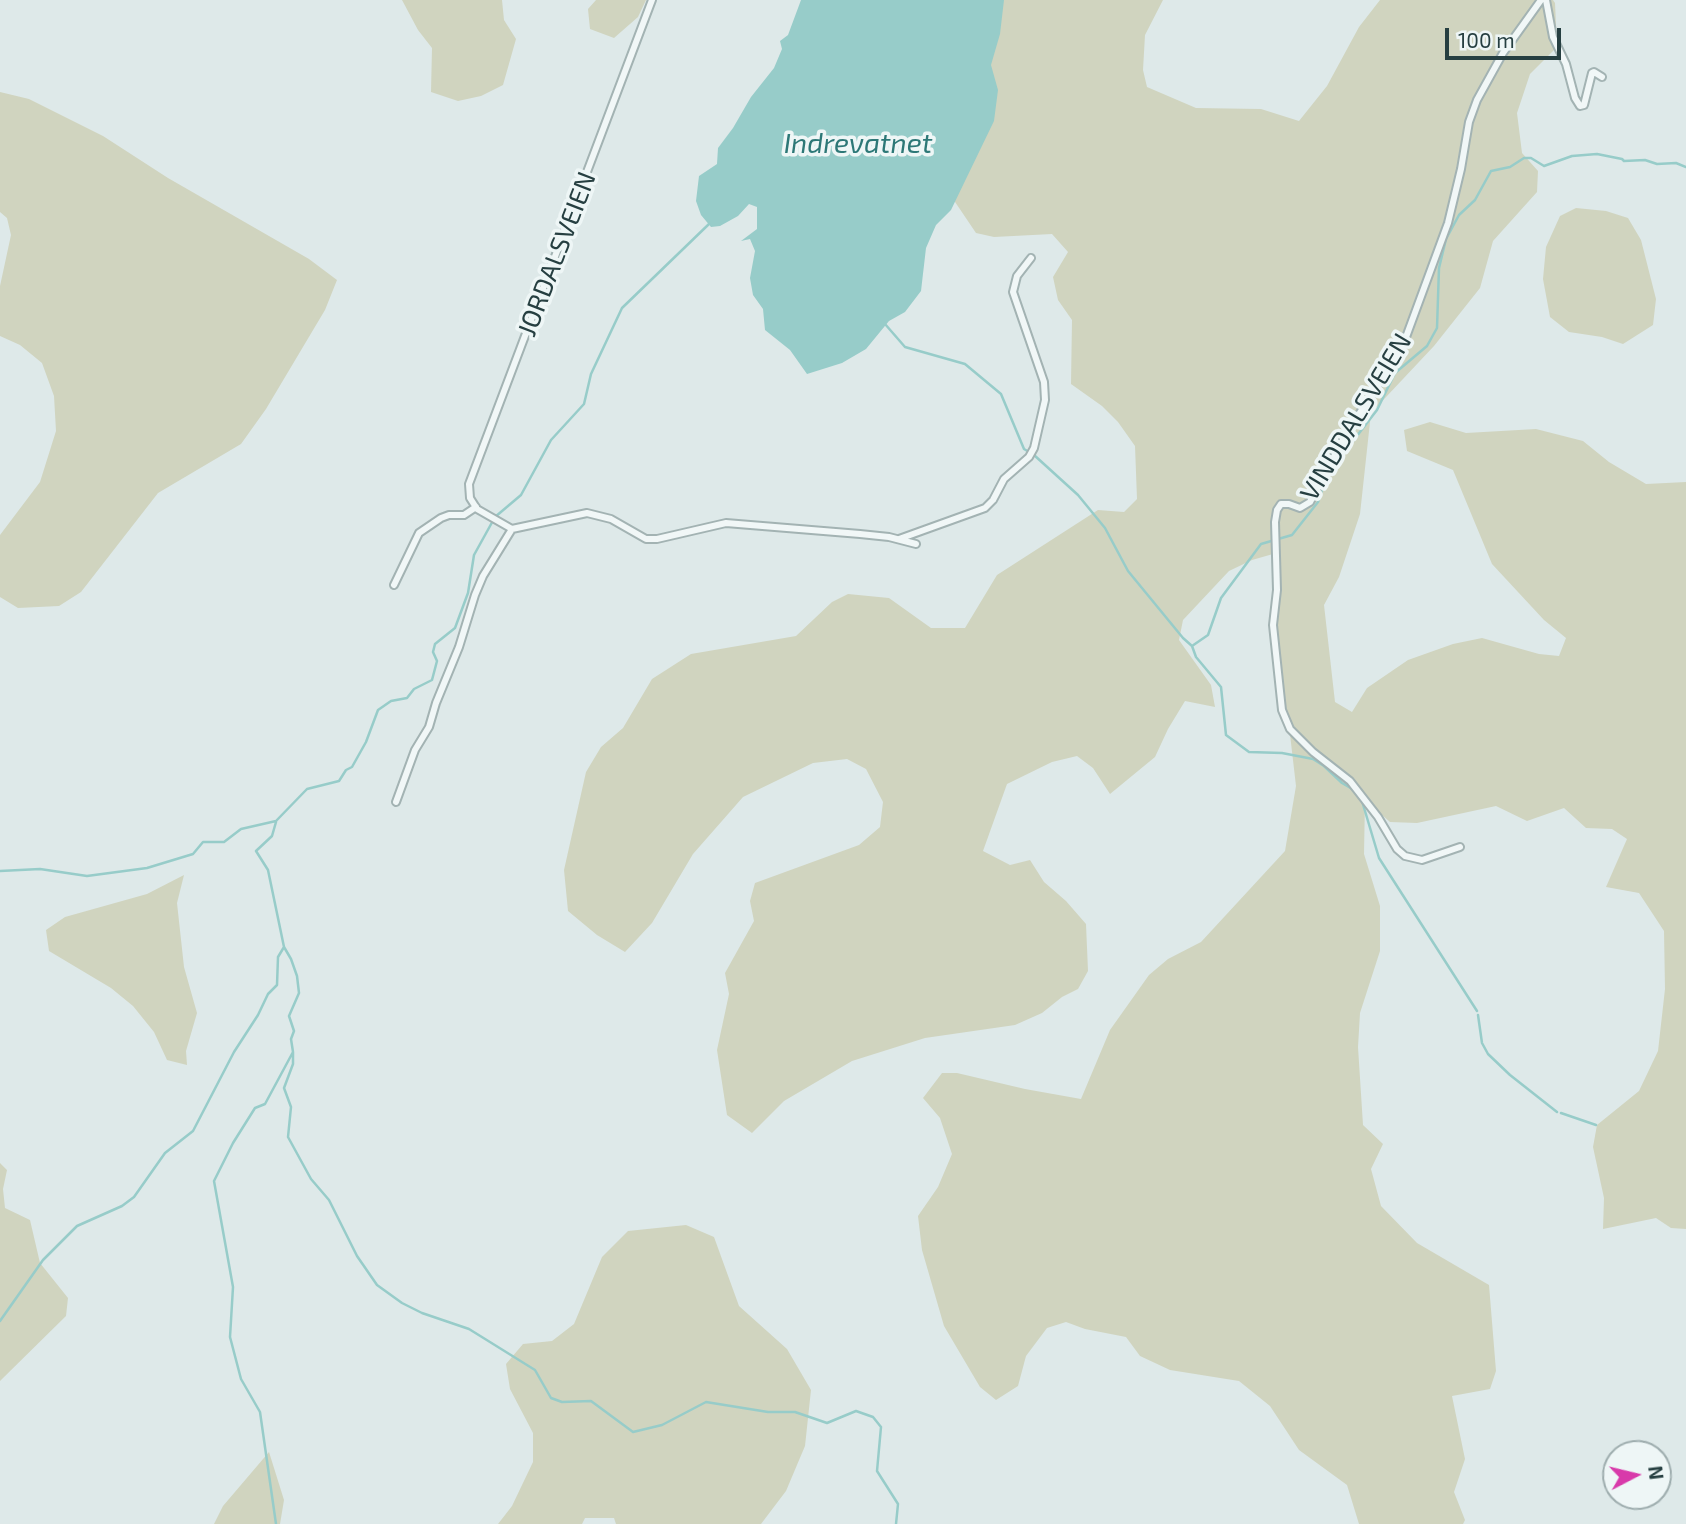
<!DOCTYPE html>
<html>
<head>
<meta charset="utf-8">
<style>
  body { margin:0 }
  #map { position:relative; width:1686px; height:1524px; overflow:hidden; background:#dee9e9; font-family:"Exo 2",sans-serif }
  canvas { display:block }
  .north { position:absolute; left:1602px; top:1440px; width:70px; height:70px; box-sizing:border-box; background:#eef6f6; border:2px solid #9eadae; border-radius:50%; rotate:83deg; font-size:19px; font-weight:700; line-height:28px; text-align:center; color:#263f41 }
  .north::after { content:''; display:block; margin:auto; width:24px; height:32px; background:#d83aaa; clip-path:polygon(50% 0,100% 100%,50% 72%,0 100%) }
  .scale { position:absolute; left:1445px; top:28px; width:116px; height:32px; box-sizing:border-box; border:4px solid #263f41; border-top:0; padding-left:9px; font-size:21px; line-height:24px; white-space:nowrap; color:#263f41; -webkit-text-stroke:5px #eef6f6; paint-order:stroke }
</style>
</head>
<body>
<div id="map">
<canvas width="1686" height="1524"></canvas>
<div class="north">N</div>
<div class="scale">100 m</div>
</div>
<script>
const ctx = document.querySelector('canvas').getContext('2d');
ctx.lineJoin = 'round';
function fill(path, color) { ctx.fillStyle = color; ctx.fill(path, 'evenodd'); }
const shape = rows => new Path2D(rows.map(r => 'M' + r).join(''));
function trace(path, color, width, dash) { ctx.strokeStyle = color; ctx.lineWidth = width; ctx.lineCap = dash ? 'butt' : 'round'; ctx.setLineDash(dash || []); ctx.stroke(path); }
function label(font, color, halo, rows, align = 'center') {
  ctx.font = font + ' "Exo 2",sans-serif'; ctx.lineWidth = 7; ctx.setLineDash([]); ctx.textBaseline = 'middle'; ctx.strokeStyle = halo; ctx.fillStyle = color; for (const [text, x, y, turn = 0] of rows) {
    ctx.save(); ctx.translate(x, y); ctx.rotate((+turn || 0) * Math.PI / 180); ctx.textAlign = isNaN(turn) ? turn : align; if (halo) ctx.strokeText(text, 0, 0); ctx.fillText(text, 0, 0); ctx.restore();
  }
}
const green = shape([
  [402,0,502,0,504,20,516,39,503,85,481,96,458,101,431,92,432,48,418,30],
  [596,0,646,0,638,17,614,38,590,29,588,9],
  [1002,0,1163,0,1145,35,1143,70,1147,87,1196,108,1261,109,1299,121,1327,86,1359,27,1380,0,1553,0,1555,3,1557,47,1530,74,1517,113,1522,153,1538,171,1537,192,1493,241,1480,288,1434,346,1371,413,1360,514,1339,577,1324,605,1335,702,1352,712,1367,688,1408,660,1453,644,1482,638,1539,654,1559,656,1566,638,1544,620,1492,564,1453,470,1407,451,1404,430,1430,422,1466,433,1536,429,1583,441,1609,462,1646,484,1686,482,1686,1229,1671,1228,1656,1218,1603,1229,1604,1198,1593,1147,1597,1125,1639,1091,1658,1051,1665,989,1664,931,1639,893,1606,887,1627,839,1612,829,1586,828,1564,808,1527,821,1496,806,1417,823,1390,822,1365,800,1364,854,1380,906,1380,951,1360,1013,1358,1047,1363,1125,1383,1144,1371,1169,1381,1206,1417,1243,1489,1285,1496,1371,1490,1389,1452,1396,1465,1459,1454,1492,1465,1520,1463,1524,1359,1524,1347,1485,1299,1450,1270,1406,1239,1381,1170,1370,1140,1356,1126,1337,1085,1329,1066,1322,1047,1328,1026,1356,1018,1386,996,1400,980,1387,944,1326,922,1250,918,1216,938,1187,952,1154,940,1118,923,1098,942,1073,957,1073,1025,1089,1081,1099,1110,1030,1149,975,1168,959,1201,942,1285,851,1296,786,1288,717,1279,695,1272,655,1272,615,1280,552,1252,560,1229,571,1183,620,1179,640,1211,685,1215,707,1185,701,1168,729,1155,757,1110,794,1093,768,1077,756,1052,762,1007,784,983,851,1010,865,1030,860,1044,882,1066,901,1086,924,1088,971,1078,989,1062,997,1042,1013,1015,1025,925,1038,852,1061,784,1101,752,1133,727,1115,717,1050,729,994,725,973,754,921,750,901,755,883,859,845,880,827,883,802,866,769,847,759,813,763,743,797,693,854,652,923,625,952,597,935,568,911,564,870,586,772,601,747,623,728,652,679,691,654,796,636,832,602,848,594,889,598,931,628,965,628,997,575,1098,510,1124,512,1137,499,1135,446,1118,422,1102,406,1071,384,1072,320,1058,300,1053,277,1068,252,1052,234,994,237,976,233,949,193,992,6],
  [0,92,29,99,103,136,168,178,309,259,337,280,325,310,266,409,241,444,158,493,81,592,59,606,18,608,0,597,0,535,40,482,56,431,54,396,42,363,20,345,0,336,0,286,11,235,7,218,0,212],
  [1576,208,1606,211,1628,218,1641,240,1656,299,1653,325,1623,344,1602,337,1569,332,1550,317,1543,279,1546,247,1560,216],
  [184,875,177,903,184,967,197,1013,186,1051,187,1065,167,1060,154,1032,133,1006,111,988,49,951,46,930,65,917,147,894],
  [0,1163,7,1170,3,1189,5,1208,30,1220,40,1263,68,1298,66,1316,0,1381],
  [686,1225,714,1237,739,1306,787,1349,811,1390,805,1446,786,1491,761,1524,616,1524,614,1518,585,1518,582,1524,498,1524,512,1506,533,1462,533,1433,510,1389,506,1364,523,1344,552,1341,574,1324,602,1257,628,1231],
  [269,1452,284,1500,280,1524,214,1524,223,1506]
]);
const water = shape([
  [801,0,1004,0,1000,34,991,65,998,90,994,121,951,210,936,225,926,248,921,291,905,312,889,321,866,349,842,363,807,374,790,350,765,330,763,309,753,295,750,278,755,251,750,239,741,241,757,229,757,207,749,204,738,216,720,226,711,227,701,215,696,201,699,176,717,164,718,148,733,128,751,97,774,68,782,49,780,41,788,35]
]);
const stream = shape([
  [885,324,905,347,965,364,1001,394,1024,449,1034,455,1078,495,1105,528,1128,571,1183,638,1192,646,1208,635,1221,598,1261,544,1292,535,1318,502,1326,478],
  [1329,472,1377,410,1395,373,1427,346,1437,328,1439,268,1446,239,1459,215,1475,200,1491,171,1510,167,1524,158,1531,158,1544,166,1572,156,1597,154,1622,159,1624,161,1645,160,1657,164,1676,163,1686,167],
  [1192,646,1196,657,1221,687,1226,735,1249,752,1282,753,1313,759,1324,766,1342,783,1354,790],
  [1362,801,1379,858,1477,1011],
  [0,871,40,869,87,876,147,868,193,854,203,842,224,842,241,829,276,821,307,789,339,781,346,770,352,767,366,742,378,710,391,701,407,698,414,689,432,680,437,661,433,652,435,644,455,628,468,593,474,555,495,517,521,495,551,440,584,404,591,374,622,308,709,224],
  [1478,1015,1482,1043,1488,1054,1510,1075,1557,1112],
  [293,1052,293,1064,284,1088,291,1107,288,1137,311,1179,329,1200,357,1256,377,1285,402,1303,422,1313,469,1329,535,1370,551,1398,562,1402,591,1401,633,1432,662,1425,706,1402,768,1412,795,1412,827,1423,856,1411,873,1417,881,1427,877,1471,898,1504,896,1524],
  [1561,1113,1596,1125],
  [0,1321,43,1260,77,1226,122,1206,134,1197,165,1153,193,1131,234,1052,258,1015,268,994,277,985,278,957,284,947],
  [276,1524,260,1412,241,1379,230,1337,233,1287,214,1181,233,1143,255,1108,265,1104,293,1052,291,1039,294,1031,289,1016,299,993,297,976,291,959,284,947,268,870,256,851,272,836,276,822]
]);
const minor = shape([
  [652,0,469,484,470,498,477,509,512,529,587,513,611,519,646,539,657,539,726,523,860,534,889,537,916,544],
  [1546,0,1553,37,1566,64,1575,98,1580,106,1584,105,1592,73,1594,72,1602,77],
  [899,539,985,508,993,500,1004,479,1029,457,1034,448,1045,400,1044,382,1013,292,1017,276,1031,258],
  [394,585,419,533,441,518,449,515,464,515,476,507],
  [396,802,415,750,429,727,436,703,459,647,475,595,483,576,512,529],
  [1460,847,1422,860,1405,856,1397,849,1378,817,1350,781,1313,752,1290,729,1282,710,1273,625,1277,590,1275,522,1277,510,1281,504,1289,504,1300,508,1310,502,1345,436,1402,348,1448,223,1461,169,1469,122,1477,100,1503,53,1541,0]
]);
const streetNames = [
  ["JORDALSVEIEN",557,254,-69],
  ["VINDDALSVEIEN",1356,417,-59]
];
const waterNames = [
  ["Indrevatnet",858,144]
];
fill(green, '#d0d4bf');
fill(water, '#97ccc9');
trace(stream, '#97ccc9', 2.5);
trace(minor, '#a3b3b3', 10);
trace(minor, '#f1f7f7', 6);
label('26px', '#263f41', '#eef6f6', streetNames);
label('italic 28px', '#2d7877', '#eef6f6', waterNames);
</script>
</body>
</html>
